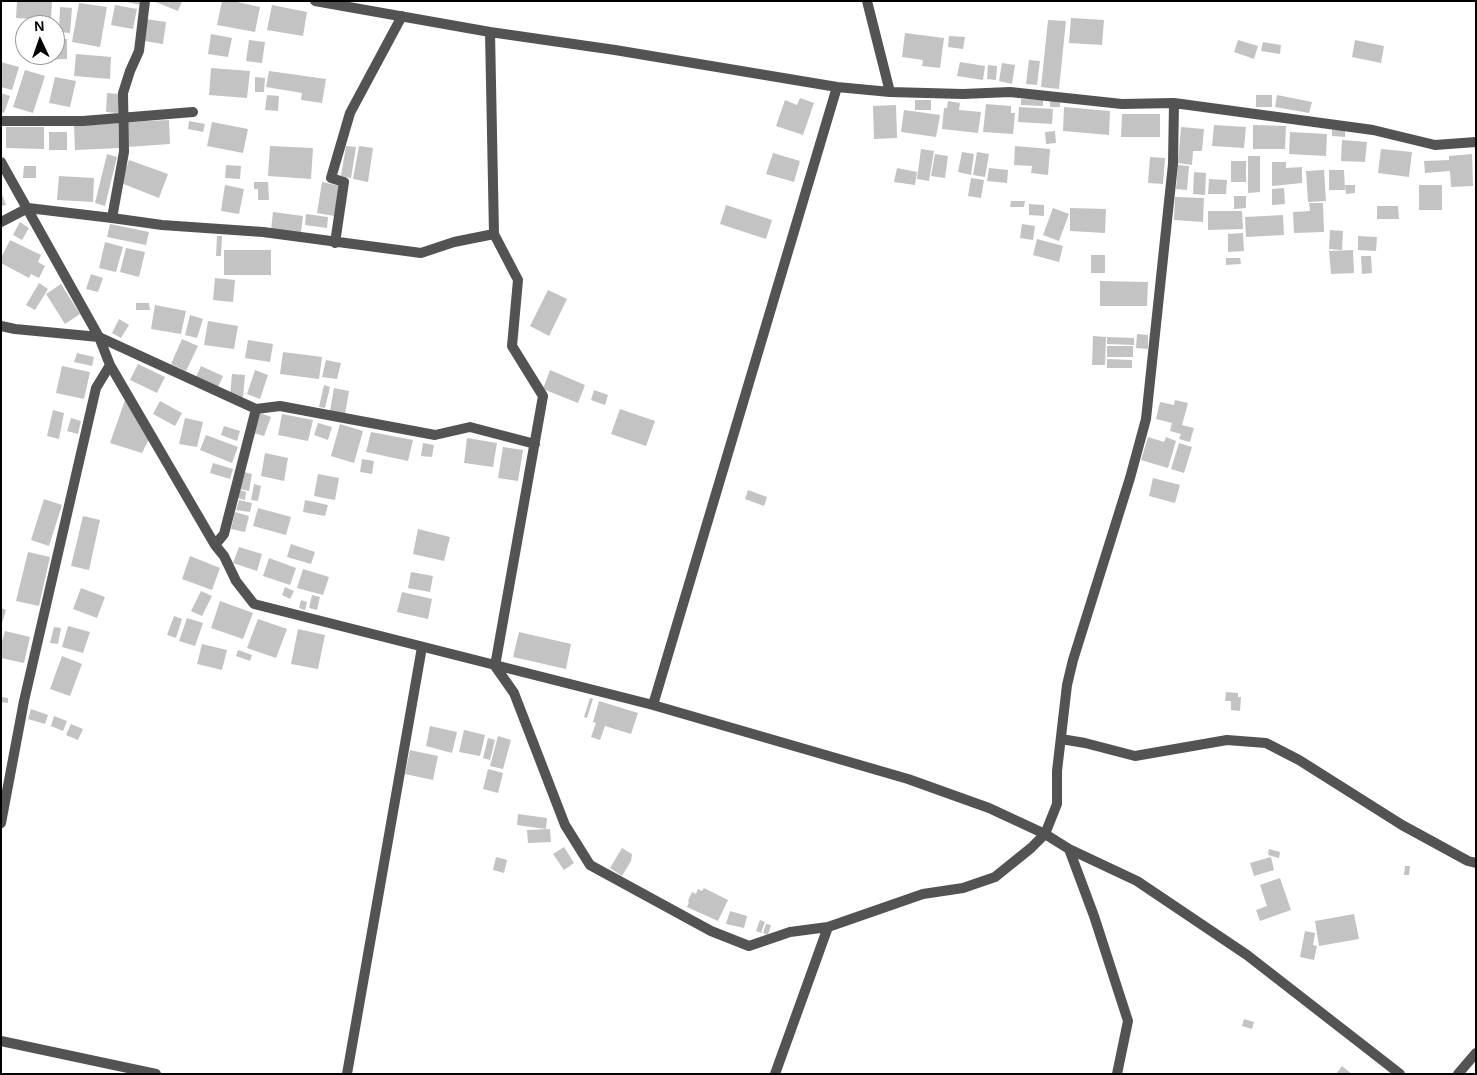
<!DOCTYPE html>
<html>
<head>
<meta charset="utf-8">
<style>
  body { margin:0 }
  #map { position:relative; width:1477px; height:1075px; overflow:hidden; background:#fff; font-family:Arial,sans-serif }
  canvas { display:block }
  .frame { position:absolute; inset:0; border:2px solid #000; pointer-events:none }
  .north { position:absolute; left:15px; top:15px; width:50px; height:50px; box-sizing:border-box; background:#fff; border:1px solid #999; border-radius:50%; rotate:357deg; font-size:14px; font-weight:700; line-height:20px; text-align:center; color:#000 }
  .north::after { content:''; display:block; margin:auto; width:18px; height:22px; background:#000; clip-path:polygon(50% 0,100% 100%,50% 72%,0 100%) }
</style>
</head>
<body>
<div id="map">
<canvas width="1477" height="1075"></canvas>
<div class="frame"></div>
<div class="north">N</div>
</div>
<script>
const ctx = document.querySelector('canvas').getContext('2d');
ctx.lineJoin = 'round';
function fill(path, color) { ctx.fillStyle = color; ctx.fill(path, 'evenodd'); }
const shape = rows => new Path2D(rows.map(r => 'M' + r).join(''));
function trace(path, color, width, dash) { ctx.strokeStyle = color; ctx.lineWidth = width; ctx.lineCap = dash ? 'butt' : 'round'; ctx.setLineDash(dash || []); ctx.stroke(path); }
const building = shape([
  [17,1,52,1,51,20,16,18],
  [122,1,141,1,141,5],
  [153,1,182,1,178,11],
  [222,1,233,1,260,7,255,32,217,25],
  [79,3,107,7,100,47,72,42],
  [115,5,137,9,133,29,111,25],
  [272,5,307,12,303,36,267,30],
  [60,7,72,8,70,33,59,32],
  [1071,18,1104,20,1102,45,1069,43],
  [146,19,166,22,163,44,144,41],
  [1048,20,1066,21,1059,89,1041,87],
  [905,33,944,38,940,68,922,66,923,60,902,57],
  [211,34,232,38,228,57,208,54],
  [949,36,965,37,963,49,948,47],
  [55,39,67,39,67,59,39,60,39,55,55,55],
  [249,40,265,42,262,63,246,61],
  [1238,40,1258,46,1254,59,1234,52],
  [1355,40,1384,46,1381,63,1352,57],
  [1263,42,1281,45,1280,54,1261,51],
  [76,54,111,57,110,79,74,76],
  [1029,60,1040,61,1037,85,1026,84],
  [1,62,19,67,12,90,1,87],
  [960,62,985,66,983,80,957,76],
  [1002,63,1015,65,1012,84,999,81],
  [988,65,997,66,996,80,987,79],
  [211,68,250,71,247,98,209,95],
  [25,70,45,76,33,113,13,107],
  [269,71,326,79,322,103,301,100,302,93,266,87],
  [55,77,76,81,70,107,49,103],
  [255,77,265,78,264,92,255,92],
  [1,93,10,96,4,113,1,112],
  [107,93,120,94,118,113,106,112],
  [267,95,279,96,278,111,265,110],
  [1256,95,1272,95,1272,107,1256,107],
  [1277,95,1312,102,1309,113,1275,107],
  [800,98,814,103,803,135,776,126,785,100,797,105],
  [1021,99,1043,100,1043,106,1021,105],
  [915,100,931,100,931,110,915,110],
  [948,101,960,103,959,110,981,112,978,133,942,129,944,108,947,108],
  [1050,101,1060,101,1060,107,1050,107],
  [986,104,1011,106,1011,113,1015,113,1013,134,983,132],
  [896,105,897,138,874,139,873,106],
  [1019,107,1053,109,1052,124,1018,122],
  [1064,107,1110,111,1109,135,1063,131],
  [904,110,940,115,936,137,901,132],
  [1122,114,1160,114,1160,137,1121,137],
  [169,120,170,144,127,147,125,122],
  [189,121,205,124,203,132,188,129],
  [212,122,248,129,243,153,207,146],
  [118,123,119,148,75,150,74,126],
  [1214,125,1246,127,1244,148,1212,146],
  [1253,125,1286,126,1285,149,1253,149],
  [6,127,44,127,44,149,6,148],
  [1181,127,1204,129,1202,151,1193,151,1192,165,1178,163],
  [1332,129,1345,130,1345,137,1332,136],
  [1055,131,1056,143,1046,144,1045,132],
  [49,132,67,132,67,150,49,150],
  [1290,132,1327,134,1326,156,1289,154],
  [1342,140,1367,142,1365,162,1341,161],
  [270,146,313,148,311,179,268,176],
  [346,146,356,147,351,178,341,176],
  [359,146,373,148,368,182,353,179],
  [1015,146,1050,149,1048,175,1031,173,1032,166,1014,165],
  [921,149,934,151,929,181,917,179],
  [1381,149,1412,152,1409,177,1378,173],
  [962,152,974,154,971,175,958,172],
  [977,152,989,154,985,177,973,175],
  [773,153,800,161,794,182,766,174],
  [107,154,117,157,105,206,95,203],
  [935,154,948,156,945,178,931,176],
  [1472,154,1473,186,1451,187,1450,171,1425,173,1424,161,1449,160,1449,156],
  [1248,156,1260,156,1260,192,1248,193],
  [1150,157,1165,158,1163,184,1148,183],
  [129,160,168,174,159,198,121,183],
  [1231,161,1246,161,1246,182,1231,182],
  [1272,162,1286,162,1286,168,1302,167,1302,183,1272,186],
  [226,165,241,166,240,179,225,178],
  [1178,165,1189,166,1187,190,1176,189],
  [24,166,36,166,36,178,23,178],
  [897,168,917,172,915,185,894,182],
  [989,168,1008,170,1007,183,987,181],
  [1324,170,1326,201,1308,202,1306,171],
  [1329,170,1344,170,1345,190,1329,190],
  [1194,172,1206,173,1205,195,1193,194],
  [59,176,94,178,93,202,57,200],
  [971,178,984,180,981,198,968,196],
  [1209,179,1227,180,1226,194,1208,194],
  [254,182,268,182,269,200,258,200,258,189,254,189],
  [322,182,340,186,334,216,317,213],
  [225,185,244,189,239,214,221,211],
  [1345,185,1355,185,1355,193,1346,194],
  [1419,185,1442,185,1442,210,1419,210],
  [1284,188,1285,204,1272,205,1272,189],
  [1,192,6,205,1,206],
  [1234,196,1246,196,1246,208,1234,209],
  [1175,197,1204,198,1203,222,1174,220],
  [1011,201,1025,201,1024,207,1010,207],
  [1309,203,1323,203,1324,232,1294,233,1293,212,1310,211],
  [1029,204,1044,205,1044,216,1029,215],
  [726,205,772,220,766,239,720,224],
  [1377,206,1398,206,1399,219,1377,219],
  [1053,208,1069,214,1059,241,1043,235],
  [1070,208,1106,209,1105,233,1070,231],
  [1208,211,1242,211,1243,229,1208,230],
  [273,212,303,216,301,233,271,230],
  [306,214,328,217,327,228,305,225],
  [1283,215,1284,235,1246,237,1245,217],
  [20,222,29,228,22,240,13,235],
  [110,224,149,232,146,245,107,237],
  [1022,224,1035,226,1033,240,1020,238],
  [1330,230,1343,231,1342,250,1329,249],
  [1243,233,1244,251,1228,252,1228,234],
  [217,236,222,236,221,256,216,256],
  [1358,236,1377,237,1376,251,1358,250],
  [1037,239,1063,246,1059,262,1033,255],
  [10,240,41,255,38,262,45,266,39,278,31,274,29,278,1,263,1,258],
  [105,242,123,247,116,272,99,268],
  [126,248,145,252,139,277,120,272],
  [224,250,271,250,271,275,224,275],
  [1353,250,1354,273,1331,274,1329,251],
  [1091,255,1105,255,1105,273,1091,273],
  [1361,256,1371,256,1372,273,1362,274],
  [1226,258,1240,258,1241,264,1226,265],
  [91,274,103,278,98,292,86,289],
  [215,278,235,280,233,302,213,300],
  [1100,281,1148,282,1147,306,1100,306],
  [39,283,48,289,35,310,26,305],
  [61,284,80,314,65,324,46,294],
  [548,290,567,299,549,336,530,326],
  [136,303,149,303,150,310,136,310],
  [155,305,186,311,181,334,151,329],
  [190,315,203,319,197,338,185,335],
  [119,319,129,325,121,338,112,333],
  [208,321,238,326,234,349,204,345],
  [1137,334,1148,335,1148,349,1136,348],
  [1093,336,1106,337,1105,365,1092,365],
  [1107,337,1134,338,1134,345,1107,344],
  [182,339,198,346,186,371,171,364],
  [248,340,273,344,270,362,245,358],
  [1107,346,1133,346,1133,357,1107,357],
  [283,352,322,357,319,379,280,374],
  [77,353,94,357,92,366,74,362],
  [1107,359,1132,360,1132,368,1107,368],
  [326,360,341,363,337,379,322,377],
  [138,364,165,377,157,393,130,380],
  [62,366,90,372,84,399,56,393],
  [201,366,223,376,218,387,196,377],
  [255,370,268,375,260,399,247,394],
  [550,370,585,385,578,403,543,389],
  [232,374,245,375,243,397,230,396],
  [324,385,330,387,325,408,319,407],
  [334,388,349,391,345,414,330,411],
  [594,390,608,395,605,405,591,400],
  [125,400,149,439,142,453,110,443],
  [1175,400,1188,403,1182,425,1194,428,1190,442,1179,439,1181,434,1170,431,1172,423,1156,419,1160,402,1174,405],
  [160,401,182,413,175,426,153,414],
  [620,409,655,421,646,446,611,434],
  [53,410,64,413,59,439,47,436],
  [260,413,271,417,264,436,254,433],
  [282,414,313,420,308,441,278,435],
  [71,418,81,421,78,434,67,431],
  [185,418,203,422,197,447,179,444],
  [318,423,332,427,328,440,314,435],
  [340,424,363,431,354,463,331,456],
  [224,426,240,431,237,441,221,435],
  [371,432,413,440,408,461,366,452],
  [206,435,238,447,232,463,200,450],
  [1148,437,1164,442,1166,437,1176,441,1168,468,1141,460],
  [467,438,497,443,493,467,464,463],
  [423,443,434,445,432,457,421,456],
  [1179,443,1192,447,1184,473,1171,469],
  [503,447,523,450,518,481,498,478],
  [265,453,288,458,284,481,261,476],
  [362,459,374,461,372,474,360,472],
  [213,463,233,469,230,479,210,473],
  [244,472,252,474,249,491,240,489],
  [318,474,339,478,335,500,314,496],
  [1153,478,1180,485,1175,503,1149,496],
  [254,484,261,486,258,501,251,500],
  [240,490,246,492,245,500,238,498],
  [748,490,767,497,764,506,745,499],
  [44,499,62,505,49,546,31,540],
  [239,500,252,503,250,512,236,510],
  [305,500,328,505,325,516,303,512],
  [258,508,291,517,286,535,253,526],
  [235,512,249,516,245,532,231,529],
  [83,516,100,520,89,570,71,566],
  [418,529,450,537,444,561,413,554],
  [291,544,315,552,311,564,287,557],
  [239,547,262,554,257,571,233,563],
  [28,552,50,557,39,606,16,601],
  [190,556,220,568,212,590,182,579],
  [269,558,296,568,290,585,263,576],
  [303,569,329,577,323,595,297,588],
  [411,572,433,576,430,592,408,588],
  [285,587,294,591,290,599,282,595],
  [81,588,105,597,97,618,73,609],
  [201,591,212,596,202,616,191,611],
  [402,592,432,599,428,619,397,612],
  [312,595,320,597,317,610,309,608],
  [301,600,307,602,305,610,299,608],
  [220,601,253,613,243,639,211,628],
  [1,608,6,610,2,623,1,623],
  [174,616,182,619,176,638,167,635],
  [187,618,203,623,195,646,179,641],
  [258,619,287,629,276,658,247,648],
  [68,626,90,632,83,653,62,647],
  [54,627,61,628,58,644,50,643],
  [298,629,325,635,318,669,291,664],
  [5,631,30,637,24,663,1,658,1,645],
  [519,632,571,644,566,669,513,657],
  [202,644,227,650,222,670,197,664],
  [238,650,252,655,250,661,236,656],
  [62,656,82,664,70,696,50,689],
  [1226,692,1238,693,1238,697,1241,697,1240,711,1231,710,1231,701,1225,701],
  [1,697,8,698,8,703,1,702],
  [590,698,593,699,587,718,584,717],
  [599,701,638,713,631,734,605,726,600,740,591,737,596,723,593,722],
  [31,709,48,715,45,724,28,719],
  [54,716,67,721,63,731,51,726],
  [71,724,83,729,78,740,66,735],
  [430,726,457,732,452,753,426,746],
  [464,730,485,735,480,756,459,752],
  [498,736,511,740,503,769,490,766],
  [488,738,495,740,490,760,483,758],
  [410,750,438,756,433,780,405,774],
  [488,769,503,773,498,793,483,789],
  [518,814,547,818,546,829,517,825],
  [550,829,551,842,528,843,527,830],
  [564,847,574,863,564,870,553,854],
  [622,848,632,854,631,861,622,876,610,868],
  [1269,849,1280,852,1279,858,1268,855],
  [496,857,507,860,504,873,493,870],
  [1271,857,1274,870,1254,876,1250,863],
  [1405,866,1410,866,1409,875,1404,875],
  [1280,878,1291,910,1260,921,1256,910,1267,906,1260,885],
  [704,888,728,900,718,921,687,907,689,902,688,901,692,892,696,894,698,889,702,891],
  [730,911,747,916,744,928,726,924],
  [1354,914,1359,939,1319,946,1315,921],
  [760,920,765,922,761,933,756,931],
  [766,924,771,925,768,935,763,933],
  [1305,931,1315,933,1313,945,1317,946,1314,960,1300,957],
  [1244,1019,1254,1022,1252,1029,1242,1026],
  [1342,1066,1352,1074,1336,1074]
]);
const street = shape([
  [315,1,490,32,615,50,837,87,890,92,963,94,1010,92,1122,104,1174,103,1373,130,1435,145,1476,142],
  [867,1,890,92],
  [490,32,494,234,518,280,512,346,543,396,495,666,514,693,565,825,590,865,711,931,749,946,790,932,828,927,923,894,963,888,995,877,1031,848,1045,834,1057,804,1057,771,1067,685,1073,660,1130,478,1146,419,1173,164,1174,103],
  [1,121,83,121,193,112],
  [1,162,99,337,110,365,215,545,224,556,236,581,254,604,653,705,908,779,989,808,1045,834,1069,849,1137,881,1247,955,1400,1074],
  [112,218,124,152,123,93,130,71,139,51,145,1],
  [1,222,28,208,112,218,162,225,263,232,421,253,454,242,494,234],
  [335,243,344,182,331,178,350,113,402,16],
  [1,326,15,329,99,337,256,409,280,406,435,435,470,427,535,444],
  [215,545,224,534,256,409],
  [653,705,837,87],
  [1061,739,1085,743,1135,756,1227,740,1266,743,1299,760,1402,825,1468,861,1476,863],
  [1,823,24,701,96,388,110,365],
  [1069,849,1094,916,1128,1021,1117,1074],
  [1,1041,156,1074],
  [347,1074,422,647],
  [775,1074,828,927],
  [1458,1074,1476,1053]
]);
fill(building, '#c3c3c3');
trace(street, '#535353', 10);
</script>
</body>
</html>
